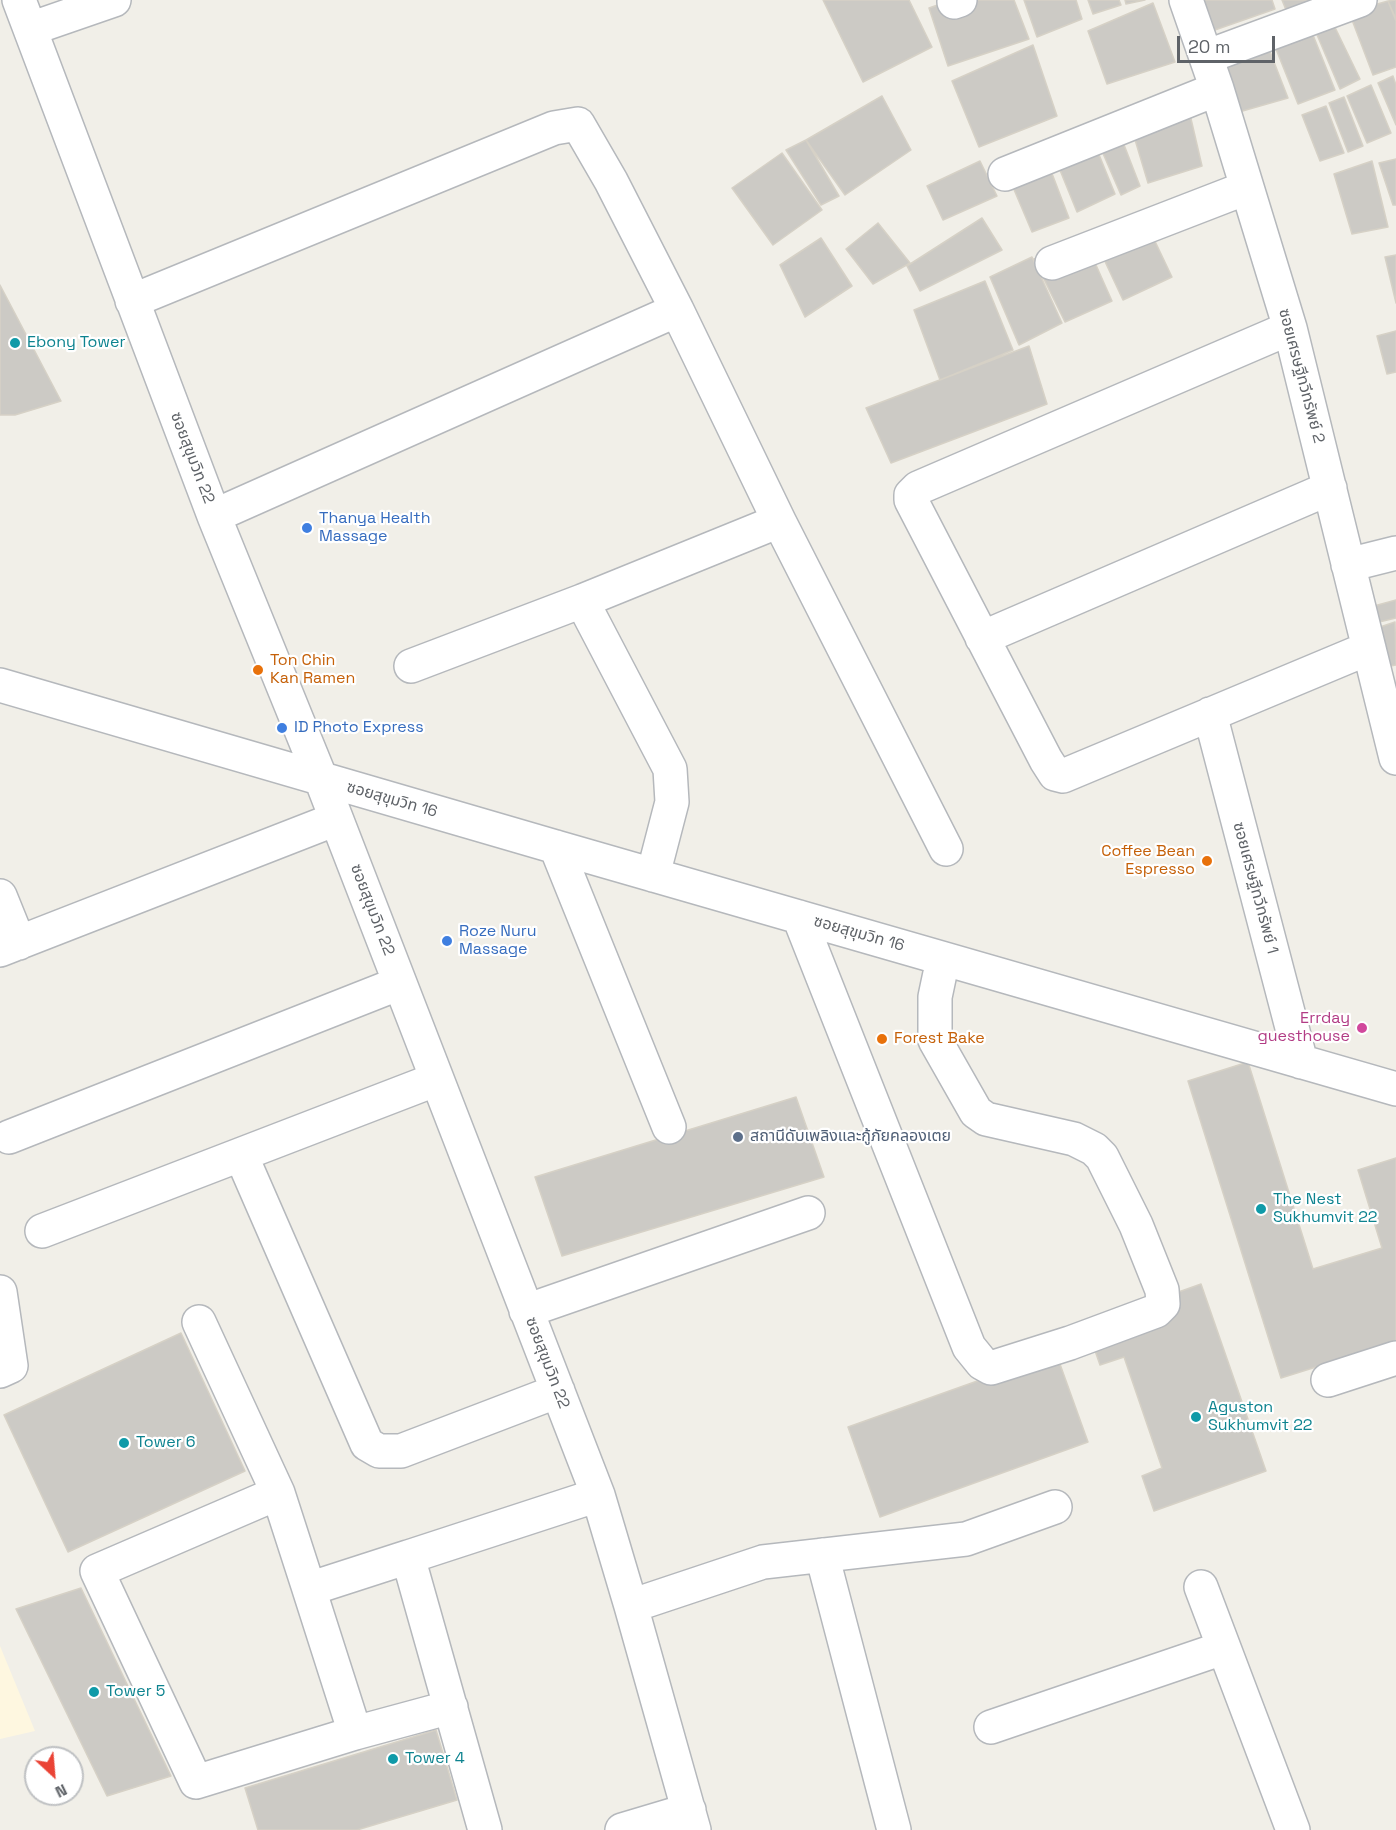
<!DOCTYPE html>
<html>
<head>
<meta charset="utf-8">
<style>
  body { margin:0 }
  #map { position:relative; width:1396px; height:1830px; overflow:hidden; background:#f1efe8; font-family:"Space Grotesk",sans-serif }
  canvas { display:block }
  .north { position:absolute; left:24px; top:1746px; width:60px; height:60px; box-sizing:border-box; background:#fff; border:2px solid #bfc1c3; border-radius:50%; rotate:154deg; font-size:16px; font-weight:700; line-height:24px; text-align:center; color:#5f6368 }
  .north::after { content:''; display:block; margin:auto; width:21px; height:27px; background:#ea4335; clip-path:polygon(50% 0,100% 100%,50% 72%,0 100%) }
  .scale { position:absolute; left:1177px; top:36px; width:98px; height:27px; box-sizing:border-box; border:3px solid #5f6368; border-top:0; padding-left:8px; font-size:18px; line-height:21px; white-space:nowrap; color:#5f6368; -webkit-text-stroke:4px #fff; paint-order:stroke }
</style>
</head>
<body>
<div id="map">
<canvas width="1396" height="1830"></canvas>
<div class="north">N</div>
<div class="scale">20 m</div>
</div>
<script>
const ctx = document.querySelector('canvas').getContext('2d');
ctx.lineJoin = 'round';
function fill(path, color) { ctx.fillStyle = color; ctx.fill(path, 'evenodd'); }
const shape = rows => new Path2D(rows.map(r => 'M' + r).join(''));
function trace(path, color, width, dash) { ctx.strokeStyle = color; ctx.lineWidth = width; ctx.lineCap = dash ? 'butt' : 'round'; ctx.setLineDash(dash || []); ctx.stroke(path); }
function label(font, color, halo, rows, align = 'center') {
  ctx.font = font + ' "Space Grotesk","Noto Sans Thai",sans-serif'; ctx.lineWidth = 4.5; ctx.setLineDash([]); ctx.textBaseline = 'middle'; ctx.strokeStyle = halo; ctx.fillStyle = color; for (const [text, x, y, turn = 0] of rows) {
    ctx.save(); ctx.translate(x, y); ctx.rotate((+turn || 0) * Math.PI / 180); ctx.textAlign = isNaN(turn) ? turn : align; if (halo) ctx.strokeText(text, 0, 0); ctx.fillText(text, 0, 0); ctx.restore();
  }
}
const commercial = shape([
  [0,1646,35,1731,0,1739]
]);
const building = shape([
  [823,0,909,0,932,47,863,82,823,0],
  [952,0,1014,0,1029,39,948,66,929,8,952,0],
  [1024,0,1076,0,1082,19,1037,37,1024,0],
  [1088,0,1119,0,1121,5,1093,14,1088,0],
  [1125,0,1145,0,1126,4,1125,0],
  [1201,0,1272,0,1275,9,1212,31,1201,0],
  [1282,0,1326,0,1288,15,1282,0],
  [1396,0,1396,19,1388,1,1396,0],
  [1388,1,1396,21,1396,67,1373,75,1349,12,1388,1],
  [1153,3,1175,62,1107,84,1088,31,1153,3],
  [1330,17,1360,79,1340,89,1312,23,1330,17],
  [1309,25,1335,90,1298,104,1272,39,1309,25],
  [1267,44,1288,98,1232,114,1217,66,1267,44],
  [1033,45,1057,116,979,147,952,81,1033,45],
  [1393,76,1396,85,1396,125,1378,83,1393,76],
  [1371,85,1391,133,1367,143,1347,96,1371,85],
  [1185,93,1202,166,1148,183,1127,113,1185,93],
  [882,96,911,150,845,195,806,140,882,96],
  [1344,97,1363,146,1348,152,1329,103,1344,97],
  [1326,106,1344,153,1320,161,1302,115,1326,106],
  [1114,119,1140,186,1121,195,1092,128,1114,119],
  [1089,130,1115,194,1077,212,1051,148,1089,130],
  [806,140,839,196,821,205,786,150,806,140],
  [1043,150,1069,218,1032,232,1004,166,1043,150],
  [782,153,822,210,773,245,732,188,782,153],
  [1396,159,1396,205,1393,205,1379,163,1396,159],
  [980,161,997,196,943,220,927,186,980,161],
  [1372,161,1388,227,1352,234,1334,174,1372,161],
  [1143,216,1172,277,1123,300,1094,238,1143,216],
  [982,218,1002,250,920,291,907,266,982,218],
  [878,223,910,263,873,284,846,249,878,223],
  [821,238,852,286,805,317,780,265,821,238],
  [1084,238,1112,301,1065,322,1034,259,1084,238],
  [1396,255,1396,303,1385,257,1396,255],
  [1032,257,1062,323,1019,345,990,277,1032,257],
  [985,281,1013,350,940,380,914,310,985,281],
  [0,285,61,401,15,415,0,415,0,285],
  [1396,331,1396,372,1387,374,1377,336,1396,331],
  [1029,346,1047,404,891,463,866,408,1029,346],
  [1396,600,1396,618,1379,622,1374,606,1396,600],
  [1395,622,1396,665,1385,667,1377,628,1395,622],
  [1248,1062,1313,1269,1382,1248,1358,1170,1396,1158,1396,1342,1281,1378,1188,1081,1248,1062],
  [796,1097,824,1177,562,1256,535,1177,796,1097],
  [1201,1284,1266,1471,1154,1511,1142,1476,1162,1468,1124,1357,1100,1365,1086,1325,1201,1284],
  [181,1333,245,1471,68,1552,4,1415,181,1333],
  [1056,1353,1088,1442,880,1517,848,1427,1056,1353],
  [81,1588,171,1776,107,1796,16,1609,81,1588],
  [436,1730,457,1800,357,1830,258,1830,245,1788,436,1730]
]);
const minor = shape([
  [19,0,214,516,321,779,598,1495,631,1606,694,1830],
  [1186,0,1217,89,1290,328,1396,758],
  [954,2,960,0],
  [30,29,114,0],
  [1206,57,1360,0],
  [1005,174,1217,89],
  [1052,263,1246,188],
  [132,301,554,128,578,124,611,181,677,310,779,521,946,849],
  [1290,328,918,488,911,495,911,500,1046,760,1055,774,1063,776,1369,648],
  [214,516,677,310],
  [1348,565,1396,553],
  [582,601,670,769,672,802,653,875],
  [982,638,1330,488],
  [411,666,582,601,779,521],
  [0,685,556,847,1396,1089],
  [1210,714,1301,1062],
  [556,847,669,1127],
  [0,896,19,943],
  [799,917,969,1347,982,1363,991,1368,1070,1343,1156,1311,1163,1304,1162,1290,1136,1225,1102,1157,1094,1149,1074,1139,986,1119,976,1112,935,1040,935,997,943,959],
  [0,950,336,819],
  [9,1137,400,983],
  [241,1155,367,1444,379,1451,401,1451,558,1391],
  [42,1231,437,1079],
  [0,1292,11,1366,0,1371],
  [526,1311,808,1213],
  [199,1322,278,1493,309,1589,408,1557],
  [1328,1380,1396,1358],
  [278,1493,97,1571,196,1782,355,1733,451,1707],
  [822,1555,894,1830],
  [1201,1587,1293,1830],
  [309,1589,355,1733],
  [631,1606,763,1562,966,1539,1055,1507],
  [991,1727,1223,1648],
  [485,1830,408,1557,598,1495],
  [622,1830,689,1810]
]);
const markers = [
  [15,343,6,"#0f9aa8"],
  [307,528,6,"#3f7fe0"],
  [258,670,6,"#e8710a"],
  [282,728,6,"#3f7fe0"],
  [1207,861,6,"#e8710a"],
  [447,941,6,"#3f7fe0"],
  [1362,1028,6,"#d1479c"],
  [882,1039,6,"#e8710a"],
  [738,1137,6,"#5c6f8a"],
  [1261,1209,6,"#0f9aa8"],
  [1196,1417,6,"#0f9aa8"],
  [124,1443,6,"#0f9aa8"],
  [94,1692,6,"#0f9aa8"],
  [393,1759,6,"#0f9aa8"]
];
const cultureNames = [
  ["Ebony Tower",27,343],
  ["The Nest",1273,1200],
  ["Sukhumvit 22",1273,1218],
  ["Aguston",1208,1408],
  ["Sukhumvit 22",1208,1426],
  ["Tower 6",136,1443],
  ["Tower 5",106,1692],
  ["Tower 4",405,1759]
];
const streetNames = [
  ["ซอยเศรษฐีทวีทรัพย์ 2",1301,376,75],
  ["ซอยสุขุมวิท 22",192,458,69],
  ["ซอยสุขุมวิท 16",392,800,16],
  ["ซอยเศรษฐีทวีทรัพย์ 1",1255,888,75],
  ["ซอยสุขุมวิท 22",372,910,69],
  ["ซอยสุขุมวิท 16",859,934,16],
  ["ซอยสุขุมวิท 22",547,1363,69]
];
const shopNames = [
  ["Thanya Health",319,519],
  ["Massage",319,537],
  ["ID Photo Express",294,728],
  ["Roze Nuru",459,932],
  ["Massage",459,950]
];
const foodNames = [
  ["Ton Chin",270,661],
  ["Kan Ramen",270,679],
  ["Coffee Bean",1195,852,"right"],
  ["Espresso",1195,870,"right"],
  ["Forest Bake",894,1039]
];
const hotelNames = [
  ["Errday",1350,1019],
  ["guesthouse",1350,1037]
];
const serviceNames = [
  ["สถานีดับเพลิงและกู้ภัยคลองเตย",750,1137]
];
fill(commercial, '#fef7e0');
fill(building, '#cccac5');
trace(building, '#d6d1c6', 1.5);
trace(minor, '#b5b8bc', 36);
trace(minor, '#fff', 33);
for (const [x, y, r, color] of markers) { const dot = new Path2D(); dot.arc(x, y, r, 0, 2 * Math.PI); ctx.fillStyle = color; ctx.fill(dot); trace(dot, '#fff', 2); }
label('16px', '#0d838f', '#fff', cultureNames, 'left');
label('16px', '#5f6368', '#fff', streetNames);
label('16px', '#366cbe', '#fff', shopNames, 'left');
label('16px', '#c56008', '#fff', foodNames, 'left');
label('16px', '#b23c85', '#fff', hotelNames, 'right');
label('16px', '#4e5e75', '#fff', serviceNames, 'left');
</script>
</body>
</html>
